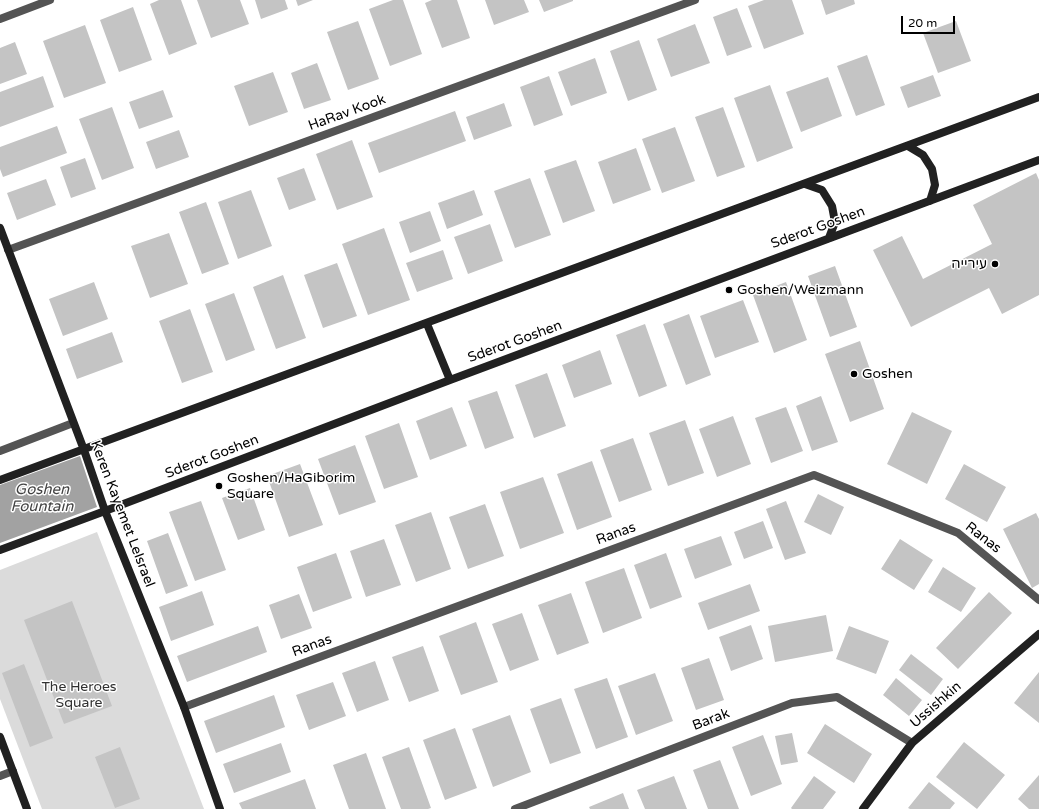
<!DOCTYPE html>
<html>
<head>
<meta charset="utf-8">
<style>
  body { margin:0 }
  #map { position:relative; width:1039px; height:809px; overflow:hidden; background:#fff; font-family:"Varela Round",sans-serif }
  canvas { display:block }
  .scale { position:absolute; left:901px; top:16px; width:54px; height:18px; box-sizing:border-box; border:2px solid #000; border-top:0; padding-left:5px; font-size:12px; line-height:14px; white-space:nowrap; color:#000; -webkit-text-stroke:3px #fff; paint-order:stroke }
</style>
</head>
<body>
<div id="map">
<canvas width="1039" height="809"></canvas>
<div class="scale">20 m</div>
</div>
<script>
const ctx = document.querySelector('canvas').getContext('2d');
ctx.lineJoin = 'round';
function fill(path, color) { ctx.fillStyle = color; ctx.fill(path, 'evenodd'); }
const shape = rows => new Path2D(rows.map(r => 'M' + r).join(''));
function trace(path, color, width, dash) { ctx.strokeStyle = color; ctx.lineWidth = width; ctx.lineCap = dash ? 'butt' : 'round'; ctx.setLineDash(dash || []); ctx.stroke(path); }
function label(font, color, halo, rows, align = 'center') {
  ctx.font = font + ' "Varela Round","Noto Sans Hebrew",sans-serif'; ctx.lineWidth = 3; ctx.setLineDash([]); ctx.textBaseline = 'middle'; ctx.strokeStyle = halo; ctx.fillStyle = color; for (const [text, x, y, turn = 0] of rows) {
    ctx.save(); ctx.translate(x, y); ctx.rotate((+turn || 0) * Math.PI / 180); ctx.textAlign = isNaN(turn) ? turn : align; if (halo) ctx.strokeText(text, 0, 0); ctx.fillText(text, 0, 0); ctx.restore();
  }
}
const green = shape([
  [97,532,204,809,42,809,0,699,0,570]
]);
const water = shape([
  [80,456,97,507,0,543,0,485]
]);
const building = shape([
  [159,0,181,0,197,44,169,55,150,4],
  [197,0,240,0,249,24,211,38],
  [255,0,285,0,288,9,261,19],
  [296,0,313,0,298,6],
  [393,0,403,0,422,54,390,66,369,9],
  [432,0,457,0,470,38,442,48,425,3],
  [485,0,524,0,529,12,494,25],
  [539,0,573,0,573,1,544,12],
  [764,0,792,0,804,34,764,49,748,6],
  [821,0,854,0,855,4,826,15],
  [133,7,152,60,119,72,100,20],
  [737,8,752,47,727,56,713,17],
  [358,21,379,79,348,90,327,32],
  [956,21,971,61,938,73,923,33],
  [695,24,710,63,671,77,657,39],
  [85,25,106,83,64,98,43,41],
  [639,40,657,90,628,101,610,51],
  [15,42,27,74,0,84,0,48],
  [867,55,885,105,856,116,837,66],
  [595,58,607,93,571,106,558,72],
  [317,63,331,100,304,109,291,73],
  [273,72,288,112,249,126,234,86],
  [933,75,941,96,908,108,900,87],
  [43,76,54,107,0,127,0,92],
  [549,76,563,115,534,126,520,87],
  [828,77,842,116,801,132,786,92],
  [770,85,793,148,757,162,734,98],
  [163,90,173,117,139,129,129,102],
  [504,103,512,126,474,140,466,117],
  [112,107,134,168,102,180,79,119],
  [723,107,745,167,717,177,695,117],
  [455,111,466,141,379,173,368,143],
  [57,126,67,153,3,177,0,169,0,147],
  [675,127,695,181,662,193,642,139],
  [179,130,189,157,156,169,146,142],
  [352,140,373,197,337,210,316,154],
  [636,148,651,190,613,204,598,162],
  [85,158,96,189,71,198,60,167],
  [576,160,595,211,563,223,544,171],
  [304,168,316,200,289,210,277,178],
  [1036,173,1039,180,1039,295,1002,314,989,288,911,327,873,250,902,236,923,279,992,244,973,205],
  [530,178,551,235,515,248,494,191],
  [46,179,56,205,17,220,7,193],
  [251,190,272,246,238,259,218,202],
  [474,190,483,215,447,229,438,203],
  [206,202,229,264,202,274,179,212],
  [430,211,441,241,410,253,399,222],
  [490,224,503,261,468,274,454,237],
  [384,228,410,300,368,315,342,244],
  [169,233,188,284,150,298,131,246],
  [443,250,453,279,417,292,406,263],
  [337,263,357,316,323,328,304,275],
  [835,266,857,327,830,337,808,276],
  [283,275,306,338,276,349,253,287],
  [94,282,108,319,63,336,49,299],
  [786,282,807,340,774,353,753,295],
  [234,293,255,350,226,361,205,304],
  [743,300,759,342,715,358,700,316],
  [190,309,213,372,182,383,159,321],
  [689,314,711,375,686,385,663,324],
  [645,324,667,386,639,397,616,335],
  [112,332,123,362,77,379,66,349],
  [860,341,884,409,850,422,825,354],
  [600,350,612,384,574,398,562,365],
  [547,373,566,426,534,438,515,385],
  [497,391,514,438,485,449,468,401],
  [821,396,838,442,812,451,796,406],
  [452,407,467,446,430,460,416,421],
  [786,407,803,451,771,463,755,418],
  [912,412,952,431,927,484,887,464],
  [733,416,751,464,717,477,699,429],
  [685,420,704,473,668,486,649,433],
  [399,423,418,477,384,489,365,436],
  [633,438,652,490,619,502,600,450],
  [355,445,376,502,339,515,318,459],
  [592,461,612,517,577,530,557,474],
  [300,464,323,525,289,537,267,476],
  [964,464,1006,487,987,522,945,499],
  [543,477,564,533,520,549,500,492],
  [250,488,265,530,238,540,222,498],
  [818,494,844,507,831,535,804,522],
  [201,501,226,570,195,581,169,512],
  [786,501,806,553,785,560,766,509],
  [485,504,504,556,468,569,449,517],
  [431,512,451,569,416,582,395,525],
  [1036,513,1039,519,1039,584,1032,588,1003,529],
  [763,521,773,548,744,559,734,532],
  [168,533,188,586,166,594,147,541],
  [721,536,732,565,695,579,684,549],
  [384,539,401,585,366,597,350,551],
  [900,539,933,560,914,590,881,569],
  [336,553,352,598,313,612,297,567],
  [666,553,682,597,650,609,634,565],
  [943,567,976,588,961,612,928,592],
  [624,568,642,618,603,633,585,582],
  [750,584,760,611,708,630,698,603],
  [202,591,214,625,171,641,159,607],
  [989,592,1012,613,958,669,936,648],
  [571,593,589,643,557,655,538,605],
  [299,594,312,628,281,639,269,605],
  [72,601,112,706,64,724,24,620],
  [522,613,539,660,510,671,492,624],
  [826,615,833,651,775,662,768,626],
  [476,622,498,682,461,695,439,636],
  [751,625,763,659,731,671,719,637],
  [258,626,267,652,187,682,177,656],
  [849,626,889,641,876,674,836,659],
  [423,646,439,691,409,702,392,657],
  [911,654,943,679,931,695,899,670],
  [709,658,724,700,696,710,681,668],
  [375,661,389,700,357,712,342,673],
  [24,664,53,738,30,747,2,673],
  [1039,672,1039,723,1014,703],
  [655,673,673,721,636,735,618,686],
  [607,678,628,737,596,749,574,689],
  [896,678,922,700,909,716,883,695],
  [333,682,346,716,309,730,296,695],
  [274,695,285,727,216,753,204,721],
  [561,698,581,753,550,764,530,709],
  [510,715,531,772,493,787,472,729],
  [825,724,872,754,854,783,807,753],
  [455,728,477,788,445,800,423,740],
  [792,733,798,762,781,765,775,736],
  [763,735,782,784,751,796,732,747],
  [964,742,1005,775,977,809,936,777],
  [281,743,291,772,234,793,223,764],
  [120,747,140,799,115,808,95,757],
  [409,747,431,808,428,809,401,809,382,757],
  [366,753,386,809,349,809,333,765],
  [720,760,739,809,708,809,693,770],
  [1039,775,1039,809,1029,809,1018,799],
  [674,776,687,809,645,809,637,790],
  [814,776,836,792,823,809,792,809,791,808],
  [305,779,316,809,242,809,239,803],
  [929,782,955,803,950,809,910,809,908,808],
  [623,793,629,809,590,809,589,807]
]);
const lane = shape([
  [0,451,73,423]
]);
const street = shape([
  [0,19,50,0],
  [8,250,695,0],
  [184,707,814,475,958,533,1039,600],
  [0,776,13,771],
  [515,809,792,703,837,697,912,743]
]);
const secondary = shape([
  [908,146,923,155,932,169,935,185,930,201],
  [805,184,822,190,832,206,835,222,829,238],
  [0,228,84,450,105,511,184,707,220,809],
  [427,324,450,380],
  [0,480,1039,97],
  [0,550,105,511,450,380,1039,160],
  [0,737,27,809],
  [863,809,912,743,1039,634]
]);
const markers = [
  [995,264,4,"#000"],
  [729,290,4,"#000"],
  [854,374,4,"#000"],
  [219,486,4,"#000"]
];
const streetNames = [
  ["HaRav Kook",347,113,-20],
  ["Sderot Goshen",818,228,-20],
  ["Sderot Goshen",515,342,-20],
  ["Sderot Goshen",212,457,-21],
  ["Keren Kayemet LeIsrael",122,514,69],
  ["Ranas",616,534,-20],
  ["Ranas",983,538,38],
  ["Ranas",312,646,-20],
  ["Ussishkin",936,705,-41],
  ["Barak",711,720,-21]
];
const poiNames = [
  ["עירייה",987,264,"right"],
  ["Goshen/Weizmann",737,290],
  ["Goshen",862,374],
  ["Goshen/HaGiborim",227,478],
  ["Square",227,494]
];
const parkNames = [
  ["The Heroes",79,687],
  ["Square",79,703]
];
const waterNames = [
  ["Goshen",42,490],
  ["Fountain",42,507]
];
fill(green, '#dbdbdb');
fill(water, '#a2a2a2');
fill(building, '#c4c4c4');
trace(lane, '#545454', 8);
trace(street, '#545454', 8);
trace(secondary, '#212121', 8);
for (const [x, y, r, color] of markers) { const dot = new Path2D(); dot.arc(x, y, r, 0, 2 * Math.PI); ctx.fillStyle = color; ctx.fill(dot); trace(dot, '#fff', 1.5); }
label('14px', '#000', '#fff', streetNames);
label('14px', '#000', '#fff', poiNames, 'left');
label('14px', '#323232', '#fff', parkNames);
label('italic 15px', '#434343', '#fff', waterNames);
</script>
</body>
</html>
